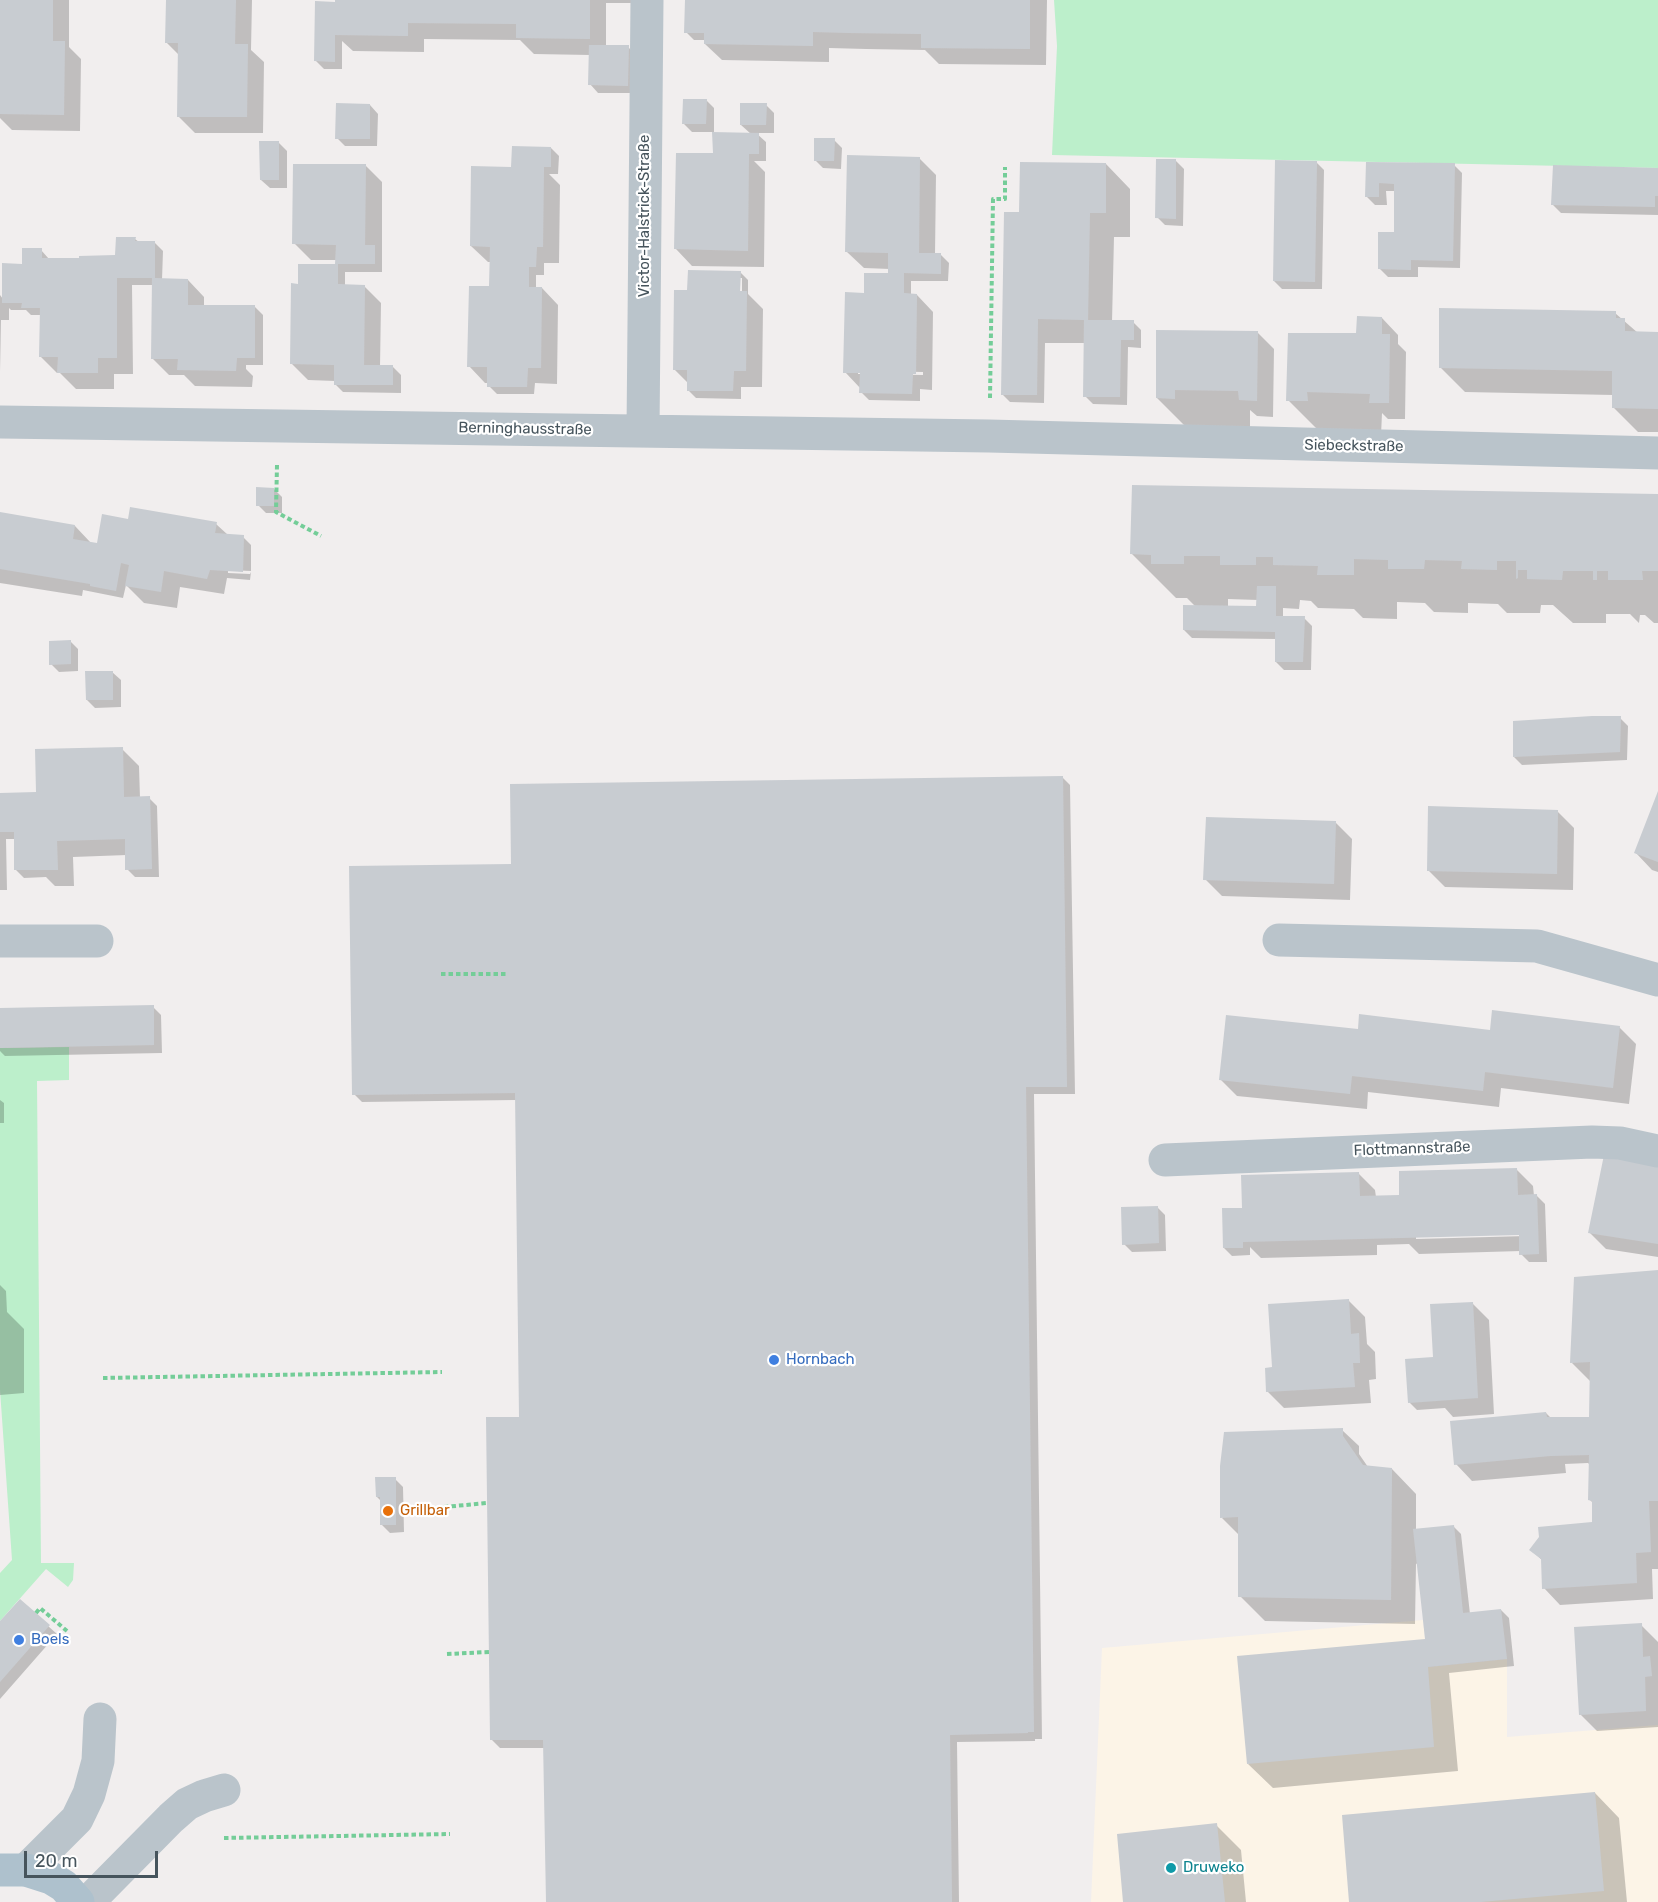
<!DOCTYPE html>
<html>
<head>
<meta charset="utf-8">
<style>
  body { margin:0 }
  #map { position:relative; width:1658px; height:1902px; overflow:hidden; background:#f1eeee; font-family:Rubik,sans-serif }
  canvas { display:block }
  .scale { position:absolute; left:24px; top:1851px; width:134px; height:27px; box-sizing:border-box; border:3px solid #46545c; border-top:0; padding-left:8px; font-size:18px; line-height:21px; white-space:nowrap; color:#46545c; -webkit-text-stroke:4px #fff; paint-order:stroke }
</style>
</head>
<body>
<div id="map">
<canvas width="1658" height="1902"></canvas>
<div class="scale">20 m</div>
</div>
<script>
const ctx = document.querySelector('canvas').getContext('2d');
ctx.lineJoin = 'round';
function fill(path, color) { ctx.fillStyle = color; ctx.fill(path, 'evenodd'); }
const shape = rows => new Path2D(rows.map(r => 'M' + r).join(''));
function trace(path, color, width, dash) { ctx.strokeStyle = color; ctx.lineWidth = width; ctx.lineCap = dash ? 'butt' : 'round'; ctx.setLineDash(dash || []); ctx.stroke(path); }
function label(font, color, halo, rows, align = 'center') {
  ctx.font = font + ' Rubik,sans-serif'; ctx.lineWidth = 4.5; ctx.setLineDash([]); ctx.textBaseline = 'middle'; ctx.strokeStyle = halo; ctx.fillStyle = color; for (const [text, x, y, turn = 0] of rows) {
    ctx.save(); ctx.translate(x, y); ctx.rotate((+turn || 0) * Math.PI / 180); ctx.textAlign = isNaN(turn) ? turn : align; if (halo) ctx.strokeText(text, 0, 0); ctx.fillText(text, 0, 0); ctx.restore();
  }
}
const commercial = shape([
  [1423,1620,1428,1667,1507,1659,1507,1737,1658,1725,1658,1902,1091,1902,1102,1648]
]);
const green = shape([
  [1054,0,1658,0,1658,168,1052,155,1057,46],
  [69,1047,69,1080,37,1081,41,1563,74,1563,73,1580,68,1587,46,1569,0,1621,0,1573,12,1560,0,1390,0,1048]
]);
const shadow = shape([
  [0,0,69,0,69,47,81,59,80,131,12,130,0,118],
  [167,0,252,0,251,50,264,62,263,133,195,133,178,116,179,55,166,42],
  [337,0,637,0,637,3,606,3,606,47,628,47,636,55,636,93,598,93,590,84,590,55,534,54,520,40,424,39,424,52,353,51,342,41,342,69,324,69,316,61],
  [686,0,1047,0,1046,65,939,64,925,50,866,49,829,48,829,62,722,60,705,44,705,40,694,40,686,32],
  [706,100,714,108,714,132,692,132,684,124],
  [370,105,378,114,377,146,345,146,337,138],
  [766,105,774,113,774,133,756,133,766,142,766,161,754,161,765,172,764,267,692,266,676,249,716,155,751,134,741,125],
  [834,140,842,148,841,169,823,168,815,160],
  [279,143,287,151,287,188,270,188,261,180],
  [551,148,559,156,558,174,549,174,560,185,559,263,544,263,544,275,536,275,536,288,542,288,558,305,557,384,535,383,534,394,497,394,489,386,489,383,485,383,469,366,491,288,491,262,488,262,471,246,515,168],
  [919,158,936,175,935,255,941,255,949,263,948,281,911,281,911,295,917,295,933,312,932,390,920,389,920,401,869,400,861,392,861,389,845,372,865,294,890,275,890,269,864,268,847,252],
  [858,371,923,372,923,375,858,374],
  [1176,161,1184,169,1183,226,1165,225,1157,217],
  [1316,162,1324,170,1322,289,1282,289,1274,281],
  [1367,163,1454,165,1462,173,1460,268,1418,267,1418,277,1388,277,1380,269,1395,234,1396,191,1386,191,1387,205,1375,205,1367,197],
  [1106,164,1130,189,1130,237,1114,237,1112,322,1133,322,1141,330,1141,348,1128,347,1127,405,1093,404,1085,396,1086,343,1045,343,1044,403,1010,402,1002,394,1021,214],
  [366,166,382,182,382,272,345,272,345,286,364,286,381,303,380,367,393,367,401,375,401,393,343,392,335,384,335,381,308,380,292,364,299,285,337,265,337,260,311,260,294,243],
  [1658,169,1658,215,1561,213,1553,205],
  [135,239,139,242,155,243,163,251,162,280,188,280,204,297,204,307,255,307,263,315,263,365,246,365,246,369,253,376,252,387,195,386,184,375,169,375,152,358,153,285,132,285,133,374,114,374,114,389,76,389,60,373,57,373,40,356,41,315,31,315,26,310,11,310,9,308,9,320,1,320,0,372,0,295,3,299,24,266,41,250,49,259,115,257],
  [740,272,748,280,748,294,763,309,762,387,741,387,741,399,696,398,688,390,689,384,674,369,689,291],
  [739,278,742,278,742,298,739,298],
  [1615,313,1638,333,1658,333,1658,432,1638,432,1613,407,1613,395,1465,392,1440,367],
  [1382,318,1398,335,1398,344,1406,352,1405,419,1388,419,1382,413,1381,436,1332,444,1288,400,1358,335],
  [1257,332,1274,349,1273,417,1257,416,1250,410,1250,434,1201,442,1157,398],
  [274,489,282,497,282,513,266,513,258,505],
  [1658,495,1658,623,1654,623,1645,615,1640,615,1639,623,1630,614,1606,614,1606,623,1573,623,1553,605,1541,605,1540,613,1507,613,1498,604,1468,603,1468,613,1434,612,1425,603,1397,602,1397,619,1363,618,1354,609,1318,608,1311,601,1300,600,1299,609,1283,608,1283,618,1304,618,1312,626,1311,670,1284,670,1276,662,1276,639,1192,638,1184,630,1196,607,1187,598,1176,598,1132,554],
  [1228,599,1258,600,1258,608,1228,607],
  [0,513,75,526,91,543,98,545,129,520,216,524,228,535,243,537,251,545,251,571,228,570,228,573,250,574,251,572,250,580,227,578,224,594,180,587,177,608,144,603,126,585,123,598,83,590,82,596,0,583],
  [70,641,78,649,78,671,59,672,51,664],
  [112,672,121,680,121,707,95,708,87,700],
  [1620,718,1628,726,1627,760,1522,765,1514,757],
  [122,749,139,766,140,798,149,798,157,806,159,877,135,877,127,869,127,855,73,857,74,886,55,886,46,877,24,878,16,870,15,839,6,839,7,890,0,890,0,794,37,794],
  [1062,777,1070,785,1075,1094,1034,1094,1042,1739,1035,1739,1035,1741,957,1742,959,1902,547,1902,545,1748,500,1748,492,1740,520,1418,516,1100,362,1102,354,1094,512,866],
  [1658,795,1658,872,1652,870,1636,853],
  [1557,811,1574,828,1573,890,1445,887,1428,870],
  [1336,823,1352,839,1350,900,1222,896,1205,879],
  [153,1007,161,1015,162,1053,5,1056,0,1051,0,1010],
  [1619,1027,1636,1044,1629,1104,1501,1088,1499,1107,1368,1092,1367,1109,1237,1096,1220,1079,1359,1030,1491,1032],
  [0,1100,4,1103,4,1123,0,1123],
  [1658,1167,1658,1257,1606,1249,1590,1233],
  [1517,1170,1533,1186,1534,1196,1537,1196,1545,1204,1547,1262,1529,1262,1521,1254,1521,1251,1419,1254,1409,1244,1377,1245,1377,1255,1261,1258,1250,1247,1250,1255,1232,1256,1224,1248,1243,1209,1359,1174,1375,1190,1376,1197,1399,1197],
  [1526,1233,1526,1236,1416,1239,1416,1236],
  [1157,1207,1165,1215,1166,1251,1132,1252,1124,1244],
  [1658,1272,1658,1569,1652,1569,1653,1599,1560,1605,1544,1588,1543,1561,1531,1550,1594,1524,1594,1504,1590,1500,1590,1465,1588,1463,1565,1464,1566,1473,1472,1481,1456,1464,1546,1413,1551,1418,1591,1418,1592,1383,1572,1363],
  [0,1285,6,1291,7,1312,24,1329,24,1393,0,1395],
  [1349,1301,1365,1317,1367,1344,1375,1352,1376,1379,1369,1380,1371,1403,1284,1408,1267,1391,1273,1368],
  [1472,1303,1489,1320,1494,1414,1453,1417,1445,1408,1417,1410,1409,1402,1432,1359],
  [1342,1430,1359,1446,1359,1454,1368,1467,1392,1469,1416,1494,1416,1530,1453,1526,1461,1534,1470,1614,1501,1610,1509,1618,1514,1666,1449,1673,1458,1771,1273,1788,1248,1764,1427,1643,1418,1563,1416,1564,1415,1624,1265,1621,1240,1596,1240,1536,1222,1518],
  [395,1479,403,1487,404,1532,390,1533,382,1525,381,1501,377,1497],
  [20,1601,57,1634,0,1699,0,1624],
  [1641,1625,1658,1642,1658,1727,1597,1731,1580,1714],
  [1595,1793,1619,1818,1627,1902,1351,1902],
  [1216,1825,1241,1850,1246,1902,1125,1902]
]);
const building = shape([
  [0,0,53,0,53,41,65,41,64,115,0,114],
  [166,0,236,0,235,44,248,44,247,117,177,117,178,43,165,43],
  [335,0,590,0,590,39,516,38,516,24,408,23,408,36,335,35,335,62,314,61,315,1,335,2],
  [685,0,1030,0,1030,49,921,48,921,34,849,33,813,32,813,46,704,44,704,33,684,33],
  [589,45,629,45,628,86,588,85],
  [683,99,707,99,706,124,682,124],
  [336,103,370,104,370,139,335,139],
  [740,103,767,103,766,125,740,125],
  [712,132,759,133,759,154,749,154,748,251,674,249,676,153,713,153],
  [814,138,835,138,834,161,814,161],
  [259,141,279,141,279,180,260,180],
  [512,146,551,147,551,167,544,167,543,247,537,247,536,267,529,267,529,287,542,287,541,368,528,368,527,387,487,387,487,367,467,367,469,286,489,286,490,247,470,246,471,166,511,167],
  [847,155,920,157,919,253,941,253,941,274,904,273,904,293,917,294,916,374,913,374,912,394,859,393,860,373,843,373,845,292,864,293,864,273,888,273,888,253,845,252],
  [1156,159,1176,159,1176,219,1155,218],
  [1275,160,1317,161,1315,282,1273,281],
  [1020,162,1106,163,1106,213,1090,213,1088,320,1134,320,1134,340,1121,340,1120,397,1083,397,1084,320,1038,319,1037,395,1001,395,1004,212,1019,212],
  [1366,162,1455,163,1453,261,1411,260,1411,270,1378,269,1378,232,1394,232,1394,184,1379,183,1379,197,1365,197],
  [293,164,366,164,365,245,375,245,375,264,338,264,338,284,365,285,364,365,393,365,393,385,334,385,334,365,290,364,291,283,298,284,298,264,335,264,336,245,292,244],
  [1553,165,1658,168,1658,196,1655,196,1655,207,1551,205],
  [116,237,136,237,135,241,155,241,155,278,188,279,188,305,255,305,255,358,237,358,236,371,177,370,178,359,151,359,152,278,117,278,117,358,98,358,98,373,57,373,58,357,39,357,40,308,21,308,22,303,2,303,2,263,22,264,22,248,42,248,42,258,79,258,79,256,115,255],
  [688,270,741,271,740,291,747,291,746,371,734,371,733,391,687,391,687,370,673,370,674,290,687,290],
  [1439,308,1616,311,1616,318,1625,318,1625,331,1658,332,1658,409,1612,408,1612,371,1439,368],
  [1357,316,1382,317,1382,334,1390,334,1389,403,1369,403,1370,394,1338,393,1307,392,1308,401,1286,401,1288,333,1356,333],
  [1156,330,1258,331,1257,401,1239,400,1238,391,1175,390,1175,399,1156,398],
  [1132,485,1658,494,1658,571,1642,571,1643,580,1608,580,1608,571,1597,571,1597,580,1593,580,1593,571,1563,571,1562,580,1527,579,1527,570,1518,570,1518,578,1516,579,1516,561,1497,561,1497,570,1461,569,1462,561,1425,560,1424,569,1388,569,1388,560,1354,559,1354,575,1317,575,1318,566,1273,565,1273,557,1256,557,1256,565,1220,565,1220,556,1184,556,1184,564,1151,564,1151,555,1130,554],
  [256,487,274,488,274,506,256,506],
  [130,507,217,522,215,533,244,535,243,572,210,570,207,579,164,571,161,592,125,586,129,565,121,563,116,591,90,586,90,584,0,569,0,512,75,525,73,539,97,543,102,514,128,519],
  [1257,586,1276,586,1276,616,1305,616,1303,662,1275,662,1275,632,1183,630,1183,605,1256,606],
  [71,640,71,664,49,665,49,641],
  [85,671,113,671,113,700,86,700],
  [1592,716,1621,716,1620,752,1513,757,1513,721],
  [123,747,124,797,150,796,152,869,125,870,125,839,57,841,58,870,14,870,14,832,0,832,0,793,36,792,35,749],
  [1063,776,1067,1087,1026,1087,1034,1732,1028,1732,1028,1733,950,1735,952,1902,546,1902,543,1740,490,1740,486,1417,519,1417,515,1093,352,1095,349,866,511,864,510,784],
  [1658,791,1658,862,1634,853],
  [1428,806,1558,810,1557,874,1427,871],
  [1206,817,1336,821,1334,884,1203,880],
  [154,1005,154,1045,0,1048,0,1008],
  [1492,1010,1620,1026,1613,1088,1485,1072,1483,1091,1352,1076,1350,1094,1219,1080,1226,1015,1358,1029,1359,1014,1490,1030],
  [1604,1155,1658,1166,1658,1244,1588,1233],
  [1517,1168,1518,1195,1537,1194,1539,1254,1519,1255,1519,1235,1243,1242,1243,1248,1223,1248,1222,1208,1242,1208,1241,1175,1359,1172,1360,1196,1399,1195,1399,1171],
  [1158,1206,1159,1243,1122,1245,1121,1207],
  [1658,1270,1658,1501,1649,1501,1651,1552,1636,1553,1637,1583,1542,1589,1541,1559,1529,1550,1539,1537,1538,1527,1592,1522,1592,1501,1588,1500,1589,1455,1550,1456,1454,1465,1450,1421,1546,1412,1547,1417,1589,1417,1590,1362,1570,1363,1574,1277],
  [1349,1299,1351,1334,1359,1333,1360,1363,1353,1363,1355,1387,1266,1392,1265,1368,1272,1367,1268,1304],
  [1473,1302,1478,1398,1408,1403,1405,1359,1433,1357,1430,1304],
  [1343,1428,1343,1436,1363,1465,1392,1468,1391,1600,1238,1597,1238,1517,1220,1518,1220,1466,1224,1432],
  [375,1477,396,1477,396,1525,380,1525,380,1497,376,1497],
  [1454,1525,1463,1613,1501,1609,1507,1659,1428,1667,1434,1747,1247,1764,1237,1656,1425,1639,1413,1529],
  [20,1599,50,1625,0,1682,0,1621],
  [1642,1623,1643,1657,1650,1656,1652,1676,1645,1677,1646,1711,1579,1715,1574,1627],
  [1595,1792,1604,1891,1481,1902,1349,1902,1342,1815],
  [1217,1823,1225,1902,1123,1902,1117,1834]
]);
const path = shape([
  [990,398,993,199,1005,199,1005,167],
  [277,465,276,512,321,536],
  [441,974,508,974],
  [103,1378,442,1372],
  [444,1507,487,1503],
  [36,1613,40,1608,67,1631],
  [447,1654,489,1652],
  [224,1838,450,1834]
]);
const minor = shape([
  [0,422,989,436,1658,453],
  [643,431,647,0],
  [1279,940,1537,946,1658,980],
  [0,941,97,941],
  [1165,1160,1592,1142,1620,1143,1658,1151],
  [26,1870,77,1819,89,1794,98,1761,100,1719],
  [88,1902,171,1818,187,1804,204,1796,224,1790]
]);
const major = shape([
  [0,1870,26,1870,51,1878,64,1886,78,1902]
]);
const markers = [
  [774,1360,6,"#3f7fe0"],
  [388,1511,6,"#e8710a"],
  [19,1640,6,"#3f7fe0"],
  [1171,1868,6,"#0f9aa8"]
];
const streetNames = [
  ["Victor-Halstrick-Straße",645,216,-90],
  ["Berninghausstraße",525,429,1],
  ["Siebeckstraße",1354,446,1],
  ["Flottmannstraße",1412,1149,-2]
];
const shopNames = [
  ["Hornbach",786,1360],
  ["Boels",31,1640]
];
const foodNames = [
  ["Grillbar",400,1511]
];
const cultureNames = [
  ["Druweko",1183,1868]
];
fill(commercial, '#fcf4e7');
fill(green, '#bcefcb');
fill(shadow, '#0003');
fill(building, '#c8ccd1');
trace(path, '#74cd98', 4, [4.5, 3]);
trace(minor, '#bac4cb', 33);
trace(major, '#aec1cd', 33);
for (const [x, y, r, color] of markers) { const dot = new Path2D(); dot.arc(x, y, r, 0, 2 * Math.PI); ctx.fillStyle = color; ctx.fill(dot); trace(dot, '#fff', 2); }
label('15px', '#46545c', '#fff', streetNames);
label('15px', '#366cbe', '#fff', shopNames, 'left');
label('15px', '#c56008', '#fff', foodNames, 'left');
label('15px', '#0d838f', '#fff', cultureNames, 'left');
</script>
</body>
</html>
